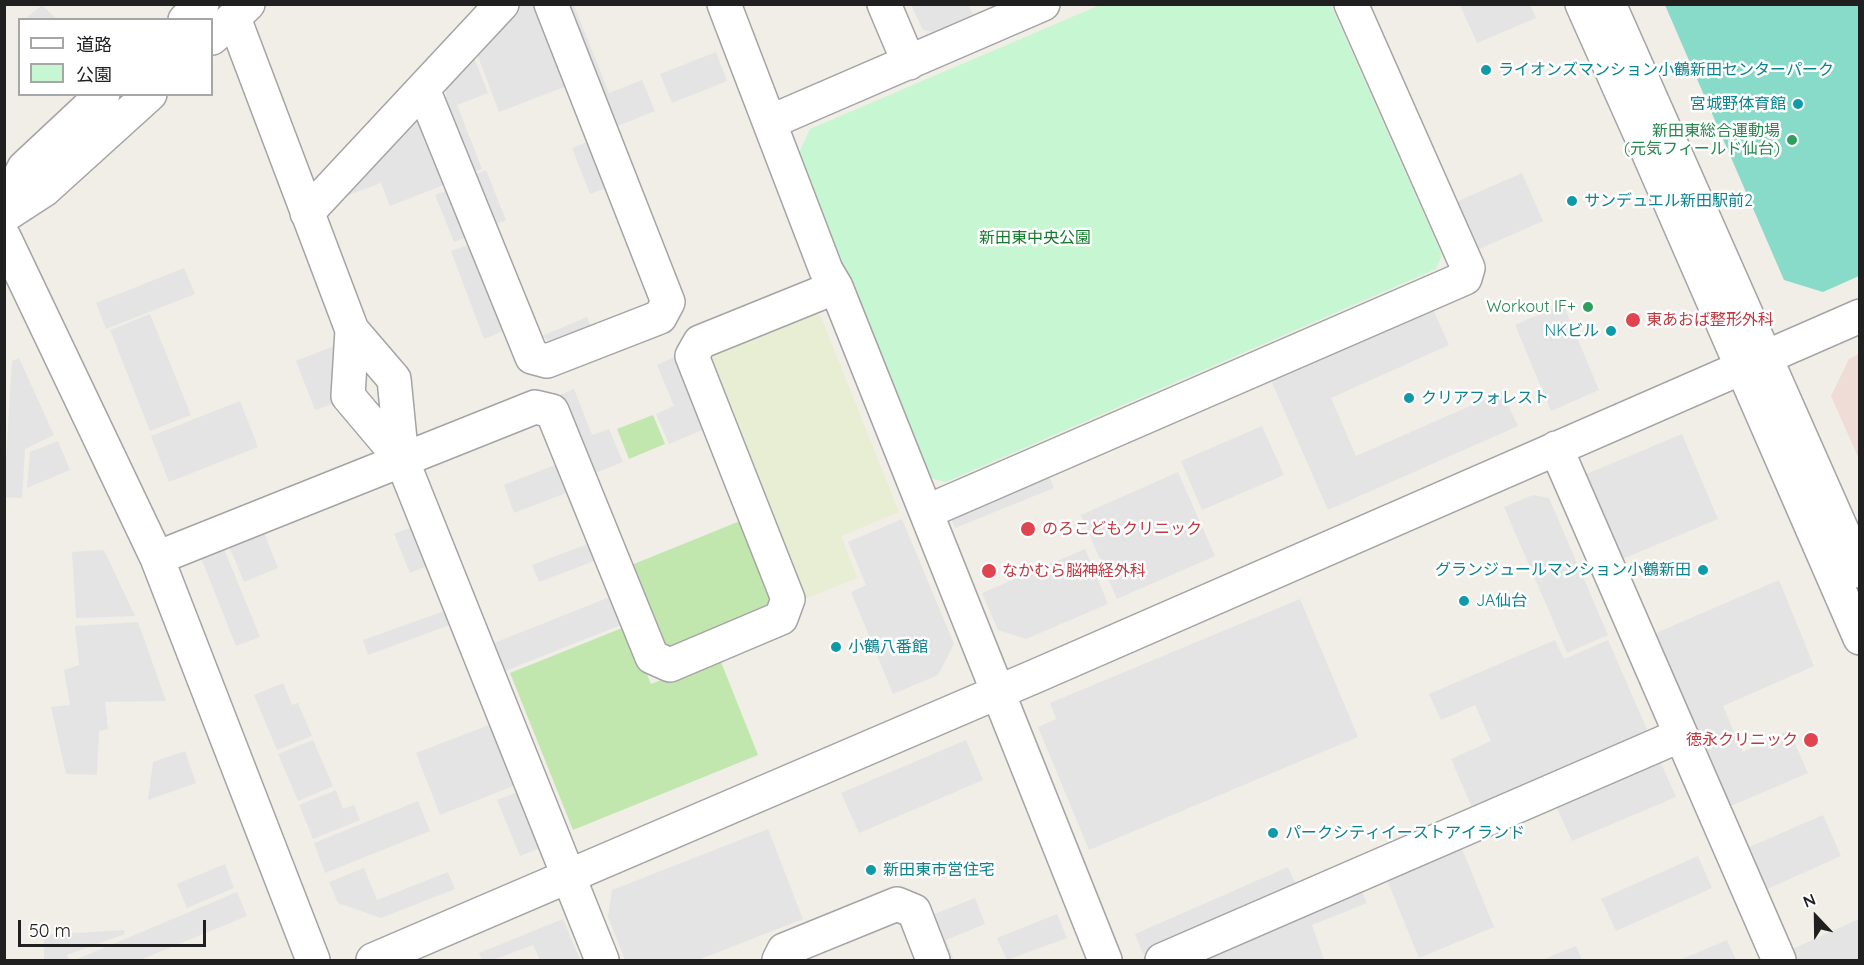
<!DOCTYPE html>
<html>
<head>
<meta charset="utf-8">
<style>
  body { margin:0 }
  #map { position:relative; width:1864px; height:965px; overflow:hidden; background:#f0eee6; font-family:Quicksand,"Noto Sans JP",sans-serif }
  canvas { display:block }
  .frame { position:absolute; inset:0; border:6px solid #202020; pointer-events:none }
  .legend { position:absolute; left:18px; top:18px; width:195px; height:78px; box-sizing:border-box; background:#fff; border:2px solid #a6a6a6; margin:0; padding:8px 10px; list-style:none; font-size:18px; color:#202020 }
  .legend li { display:flex; align-items:center; gap:12px; height:30px }
  .legend b { width:30px; border:2px solid #a6a6a6 }
  .north { position:absolute; left:1786px; top:887px; width:60px; height:60px; -webkit-text-stroke:4px #fff; paint-order:stroke; rotate:338deg; font-size:16px; font-weight:700; line-height:24px; text-align:center; color:#202020 }
  .north::after { content:''; display:block; margin:auto; width:21px; height:27px; background:#202020; clip-path:polygon(50% 0,100% 100%,50% 72%,0 100%) }
  .scale { position:absolute; left:18px; top:920px; width:188px; height:27px; box-sizing:border-box; border:3px solid #202020; border-top:0; padding-left:8px; font-size:18px; line-height:21px; white-space:nowrap; color:#202020; -webkit-text-stroke:4px #fff; paint-order:stroke }
</style>
</head>
<body>
<div id="map">
<canvas width="1864" height="965"></canvas>
<div class="frame"></div>
<ul class="legend">
<li><b style="height:8px;background:#fff"></b>道路</li>
<li><b style="height:16px;background:#c6f7d2"></b>公園</li>
</ul>
<div class="north">N</div>
<div class="scale">50 m</div>
</div>
<script>
const g = document.querySelector('canvas').getContext('2d');
g.lineJoin = 'round';
function fill(path, color) {
  g.fillStyle = color;
  g.fill(path, 'evenodd');
}
function trace(path, color, width, dash) {
  g.strokeStyle = color;
  g.lineWidth = width;
  g.lineCap = dash ? 'butt' : 'round';
  g.setLineDash(dash || []);
  g.stroke(path);
}
function write(font, color, halo, rows, align = 'center') {
  g.font = font + ' Quicksand,"Noto Sans JP",sans-serif';
  g.lineWidth = 5;
  g.setLineDash([]);
  g.textBaseline = 'middle';
  g.strokeStyle = halo;
  g.fillStyle = color;
  for (const [text, x, y, turn = 0] of rows) {
    g.save();
    g.translate(x, y);
    g.rotate((+turn || 0) * Math.PI / 180);
    g.textAlign = isNaN(turn) ? turn : align;
    if (halo) g.strokeText(text, 0, 0);
    g.fillText(text, 0, 0);
    g.restore();
  }
}
const commercial = new Path2D(`
  M1859,354v105l-28,-63 18,-37z`);
const farmland = new Path2D(`
  M809,309l12,8 78,195 -58,24 16,42 -55,22 -95,-236 8,-18z`);
const grass = new Path2D(`
  M653,415l12,29 -36,15 -12,-30z
  M745,519l29,73 -3,17 -95,42 -21,-5 -31,-78z
  M627,626l24,58 68,-27 39,98 -185,75 -63,-157z`);
const park = new Path2D(`
  M1100,5h231l111,250 -6,14 -490,213 -19,-5 -129,-322 12,-26z`);
const pitch = new Path2D(`
  M1665,5h194v271l-36,16 -39,-12z`);
const parking = new Path2D(`
  M42,5l15,14h-32z
  M519,5h26l30,78 -76,29 -23,-61z
  M566,5h8l35,88 33,-13 13,31 -40,16z
  M911,5h57l5,9 -40,18 -10,-2z
  M1460,5h70l6,13 -59,25z
  M716,52l11,29 -55,22 -12,-29z
  M474,57l14,36 -31,12 25,64 -12,4 -25,-64 2,-28z
  M413,120l20,5 21,56 -64,25 -9,-23 -48,18z
  M596,139l17,46 -23,9 -18,-46z
  M486,170l20,50 -15,6 -20,-50z
  M1522,173l21,48 -66,29 -21,-48z
  M455,187l20,47 -21,8 -19,-47z
  M478,241l32,87 -26,11 -33,-88z
  M184,268l11,26 -89,35 -10,-26z
  M1563,304l36,86 -48,21 -36,-86z
  M1431,305l18,40 -118,53 25,58 146,-64 16,34 -190,84 -59,-134z
  M150,314l41,101 -41,16 -40,-101z
  M587,317l7,16 -36,15 -16,-12z
  M339,344l-4,59 -20,7 -19,-49z
  M681,354l31,72 -43,18 -13,-30 18,-8 -17,-41z
  M19,358l35,77 -29,14 -3,49 -18,-1 1,-37h1l6,-99z
  M574,389l18,46 17,-6 14,33 -33,13 -32,-79z
  M240,401l18,46 -89,35 -18,-46z
  M1262,426l22,49 -82,35 -21,-49z
  M1682,434l36,85 -98,41 -36,-85z
  M58,441l12,29 -43,18 3,-36z
  M560,463l11,28 -57,22 -10,-28z
  M1047,471l7,17 -99,40 -7,-17z
  M1178,472l37,84 -98,43 -36,-84z
  M1533,495l16,3 59,137 -41,18 -63,-146z
  M902,519l52,125 -16,31 -45,19 -42,-102 15,-7 -18,-43z
  M416,525l16,39 -22,9 -16,-39z
  M263,530l15,38 -34,14 -16,-38z
  M590,543l7,17 -58,22 -7,-17z
  M222,544l38,93 -24,9 -37,-93z
  M1085,549l23,55 -82,35 -28,-9 -16,-37z
  M104,550l31,66 -59,2 -4,-66z
  M1779,580l35,86 -91,40 20,46 46,-22 19,43 -84,36 -75,-173z
  M615,595l11,28 -121,48 -11,-28z
  M1300,599l58,138 -269,113 -51,-123 18,-8 -6,-16z
  M450,609l5,14 -87,32 -5,-15z
  M138,622l28,79 -61,1 3,27 -9,2 -2,44 -31,-1 -15,-67 19,-2 -6,-35 15,-5 -4,-39z
  M1555,640l9,19 44,-19 41,94 -176,76 -22,-51 40,-18 -16,-36 -34,15 -12,-26z
  M283,683l9,22 6,-2 14,33 -35,14 -23,-55z
  M497,722l24,61 -81,32 -24,-62z
  M313,740l20,46 -35,15 -20,-47z
  M966,740l17,40 -124,53 -18,-40z
  M185,751l11,32 -48,17 5,-38z
  M1659,759l17,38 -104,44 -17,-37z
  M336,790l7,19 11,-4 6,15 -47,19 -14,-34z
  M520,791l23,56 -23,9 -23,-56z
  M418,801l12,30 -105,42 -11,-30z
  M1823,815l18,41 -76,34 -18,-42z
  M768,829l35,90 -105,41h-73l-17,-43 4,-27z
  M1462,849l32,78 -75,31 -32,-78z
  M1698,856l14,32 -96,43 -15,-32z
  M225,864l9,24 -47,20 -10,-24z
  M1288,867l9,20 -154,67 -8,-20z
  M364,868l13,32 71,-28 7,17 -74,29 -43,-15 -9,-21z
  M1357,881l10,22 -55,22 12,35h-146z
  M237,892l10,24 -107,44h-65z
  M975,898l10,26 -39,16 8,20h-15l-17,-41z
  M1057,914l10,24 -60,22 -10,-22z
  M563,919l17,41h-40l-7,-15 -40,15h-11l-3,-7z
  M1859,919v41h-67l-4,-9z
  M124,930l1,4 -58,21 2,5h-25v-25z
  M1727,940l9,20h-56z
  M1576,946l6,14h-40z`);
const minor = new Path2D(`
  M724,4l102,266 10,17 269,673
  M884,4l25,59
  M1582,4l63,141 215,493
  M1609,4l251,567
  M234,18l118,312 42,49 8,81 200,500
  M185,20l17,-16
  M212,38l36,-34
  M423,89l109,268 15,4 113,-44 8,-15 -117,-298
  M770,122l273,-118
  M4,207l20,-39 79,-74
  M307,213l195,-209
  M4,216l40,-26 106,-96
  M4,237l153,321 156,402
  M352,330l-4,66 54,64
  M1556,448l223,512
  M926,512l539,-234 3,-10 -117,-264
  M157,558l378,-151 17,4 100,246 18,8 111,-47 7,-19 -96,-243 8,-14 136,-55
  M373,960l665,-285 822,-359
  M779,960l5,-10 113,-46 17,7 19,49
  M1162,960l519,-225`);
const markers = [
  [1486,70,6,"#0f9aa8"],
  [1798,104,6,"#0f9aa8"],
  [1792,140,6,"#2e9e5b"],
  [1572,201,6,"#0f9aa8"],
  [1588,307,6,"#2e9e5b"],
  [1633,320,8,"#e0444e"],
  [1611,331,6,"#0f9aa8"],
  [1409,398,6,"#0f9aa8"],
  [1028,529,8,"#e0444e"],
  [1703,570,6,"#0f9aa8"],
  [989,571,8,"#e0444e"],
  [1464,601,6,"#0f9aa8"],
  [836,647,6,"#0f9aa8"],
  [1811,740,8,"#e0444e"],
  [1273,833,6,"#0f9aa8"],
  [871,870,6,"#0f9aa8"]
];
const cultureNames = [
  ["ライオンズマンション小鶴新田センターパーク",1498,70],
  ["宮城野体育館",1786,104,"right"],
  ["サンデュエル新田駅前2",1584,201],
  ["NKビル",1599,331,"right"],
  ["クリアフォレスト",1421,398],
  ["グランジュールマンション小鶴新田",1691,570,"right"],
  ["JA仙台",1476,601],
  ["小鶴八番館",848,647],
  ["パークシティイーストアイランド",1285,833],
  ["新田東市営住宅",883,870]
];
const leisureNames = [
  ["新田東総合運動場",1780,131],
  ["(元気フィールド仙台)",1780,149],
  ["Workout IF+",1576,307]
];
const parkNames = [
  ["新田東中央公園",1035,238]
];
const healthNames = [
  ["東あおば整形外科",1646,320],
  ["のろこどもクリニック",1042,529],
  ["なかむら脳神経外科",1002,571],
  ["徳永クリニック",1798,740,"right"]
];
fill(commercial, '#f0dcd6');
fill(farmland, '#e7eed3');
fill(grass, '#c1e7af');
fill(park, '#c6f7d2');
fill(pitch, '#88dbc9');
fill(parking, '#e4e4e4');
trace(minor, '#a4a4a4', 36);
trace(minor, '#fff', 33);
for (const [x, y, r, color] of markers) {
  const dot = new Path2D();
  dot.arc(x, y, r, 0, 2 * Math.PI);
  g.fillStyle = color;
  g.fill(dot);
  trace(dot, '#fff', 2);
}
write('16px', '#0d838f', '#fff', cultureNames, 'left');
write('16px', '#27864d', '#fff', leisureNames, 'right');
write('16px', '#107b2b', '#fff', parkNames);
write('16px', '#be3a42', '#fff', healthNames, 'left');
</script>
</body>
</html>
